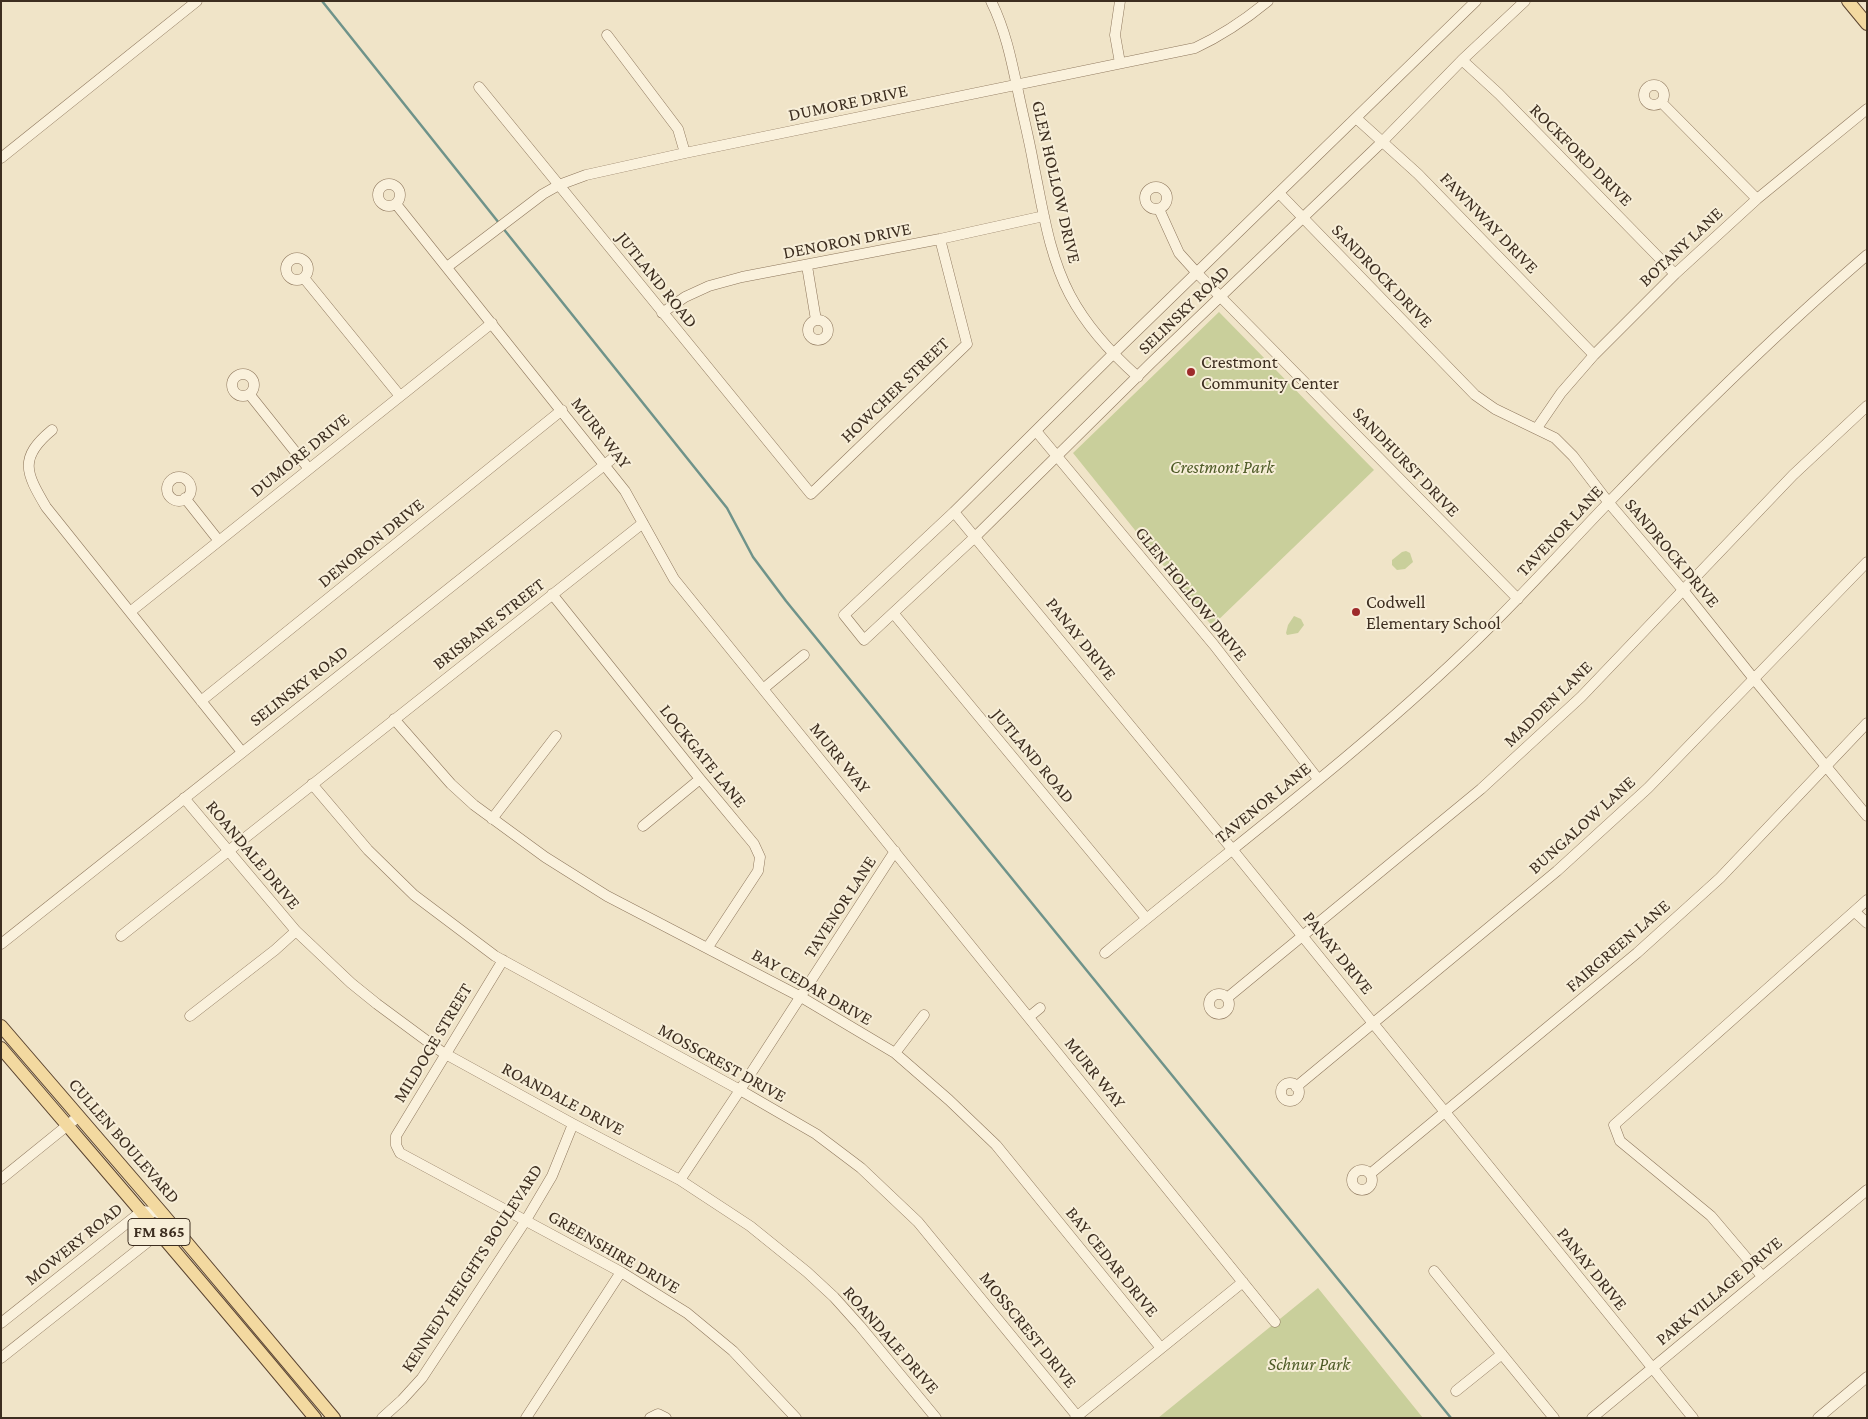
<!DOCTYPE html>
<html>
<head>
<meta charset="utf-8">
<style>
  body { margin:0 }
  #map { position:relative; width:1868px; height:1419px; overflow:hidden; background:#f0e4c8; font-family:"Crimson Pro",serif }
  canvas { display:block }
  .frame { position:absolute; inset:0; border:2px solid #3d2e20; pointer-events:none }
</style>
</head>
<body>
<div id="map">
<canvas width="1868" height="1419"></canvas>
<div class="frame"></div>
</div>
<script>
const g = document.querySelector('canvas').getContext('2d');
g.lineJoin = 'round';
function fill(path, color) {
  g.fillStyle = color;
  g.fill(path, 'evenodd');
}
function trace(path, color, width, dash) {
  g.strokeStyle = color;
  g.lineWidth = width;
  g.lineCap = dash ? 'butt' : 'round';
  g.setLineDash(dash || []);
  g.stroke(path);
}
function write(font, color, halo, rows, align = 'center') {
  g.font = font + ' "Crimson Pro",serif';
  g.lineWidth = 4;
  g.setLineDash([]);
  g.textBaseline = 'middle';
  g.strokeStyle = halo;
  g.fillStyle = color;
  for (const [text, x, y, turn = 0] of rows) {
    g.save();
    g.translate(x, y);
    g.rotate((+turn || 0) * Math.PI / 180);
    g.textAlign = isNaN(turn) ? turn : align;
    if (halo) g.strokeText(text, 0, 0);
    g.fillText(text, 0, 0);
    g.restore();
  }
}
const green = new Path2D(`
  M1219,312l155,158 -162,156 -139,-173z
  M1406,551l4,2 3,9 -8,7 -8,1 -5,-5v-5l10,-8z
  M1294,616l7,3 3,6 -6,8 -11,2 -1,-2 2,-8z
  M1318,1288l105,130h-265z`);
const stream = new Path2D(`
  M322,1l177,222
  M502,227l225,281 26,49 33,44 665,817`);
const minor = new Path2D(`
  M991,1c15,30 21,62 28,95 5,24 11,47 15,71 9,43 15,88 36,128 17,32 41,58 68,82
  M1476,1l-363,353 -159,158 -110,103 20,25 112,-104 176,-174 230,-220 80,-82 63,-59
  M607,35l71,94 7,24
  M1462,60l37,34 176,180
  M1120,63l-5,-28 5,-34
  M1644 95a10 10 0 1 1 20 0a10 10 0 1 1-20 0Z
  M479,87l332,407 156,-150 -27,-105
  M1661,102l96,97
  M1356,118l62,56 176,181
  M1,158l196,-157
  M378 195a11 11 0 1 1 22 0a11 11 0 1 1-22 0Z
  M1145 198a11 11 0 1 1 22 0a11 11 0 1 1-22 0Z
  M1279,193l196,202 20,14 60,29 18,18 36,47 74,87 71,89 113,137
  M396,204l229,287 49,88 601,743
  M1159,209l20,44 18,20 321,326
  M286 269a11 11 0 1 1 22 0a11 11 0 1 1-22 0Z
  M807,266l9,54
  M447,267l96,-73 16,-9 27,-10 99,-22 510,-105c28,-13 50,-28 73,-47
  M304,278l96,118
  M662,313l23,-16 24,-11 33,-9 198,-38 104,-23
  M808 330a10 10 0 1 1 20 0a10 10 0 1 1-20 0Z
  M232 385a11 11 0 1 1 22 0a11 11 0 1 1-22 0Z
  M250,395l59,74
  M1537,428l24,-35 33,-38 81,-81 82,-75 110,-90
  M52,430c-34,28 -26,43 -6,77l196,245
  M1036,431l178,214 104,134
  M167 489a12 12 0 1 1 24 0a12 12 0 1 1-24 0Z
  M185,498l34,43
  M954,512l273,331 466,575
  M552,594l148,185 54,65 6,13 -2,14 -50,76
  M130,612l362,-289
  M894,614l252,304
  M763,689l41,-34
  M201,701l361,-291
  M394,719l57,65 23,21 71,52 62,39 194,101 94,56 54,47 47,45 165,203
  M312,784l56,66 46,45 81,61 245,134 76,44 45,34 57,54 159,194
  M184,798l112,133 55,52 26,21 65,48 131,72 107,56 70,46 57,46 27,25 26,29 76,92
  M492,819l64,-83
  M643,826l57,-47
  M1855,912l12,11
  M121,936l522,-413
  M1,944l616,-489
  M1105,953c120,-100 246,-193 359,-301 50,-47 96,-99 144,-149 83,-86 168,-170 259,-248
  M503,960l-107,176v9l4,8 221,119 66,41 46,38 63,67
  M1209 1004a10 10 0 1 1 20 0a10 10 0 1 1-20 0Z
  M1227,998l254,-209 100,-92 212,-222 74,-69
  M190,1016l85,-66 21,-19
  M1029,1017l11,-9
  M895,1053l29,-38
  M1281 1092a9 9 0 1 1 18 0a9 9 0 1 1-18 0Z
  M1296,1087l261,-216 91,-83 219,-226
  M1352 1180a10 10 0 1 1 20 0a10 10 0 1 1-20 0Z
  M1370,1174l267,-221 83,-75 147,-155
  M1,1179l78,-63
  M680,1180l60,-90 155,-239
  M1434,1271l120,147
  M1761,1275l-50,-59 -91,-75 -6,-16 253,-225
  M1,1323l141,-112 20,2 -3,20 -158,125
  M1456,1391l46,-37
  M382,1418l20,-18 20,-22 104,-158 26,-44 21,-52
  M526,1418l95,-146
  M650,1418l8,-4 8,4
  M1075,1418l168,-136
  M1592,1418l275,-228
  M1818,1418l49,-41`);
const major = new Path2D(`
  M1848,1l19,23
  M1,1026l161,187 172,205
  M1,1048c105,123 211,245 314,370`);
const markers = [
  [1191,372,5,"#9e2a2b"],
  [1356,612,5,"#9e2a2b"]
];
const shields = [
  [159,1232,62]
];
const shieldNames = [
  ["FM 865",159,1232]
];
const streetNames = [
  ["DUMORE DRIVE",848,103,-12],
  ["ROCKFORD DRIVE",1581,155,45],
  ["GLEN HOLLOW DRIVE",1056,182,77],
  ["FAWNWAY DRIVE",1489,223,46],
  ["DENORON DRIVE",847,241,-11],
  ["BOTANY LANE",1681,247,-43],
  ["SANDROCK DRIVE",1382,276,46],
  ["JUTLAND ROAD",657,280,51],
  ["SELINSKY ROAD",1184,310,-44],
  ["HOWCHER STREET",895,390,-44],
  ["MURR WAY",601,433,52],
  ["DUMORE DRIVE",300,455,-39],
  ["SANDHURST DRIVE",1406,462,46],
  ["TAVENOR LANE",1560,531,-47],
  ["DENORON DRIVE",371,543,-39],
  ["SANDROCK DRIVE",1672,553,50],
  ["GLEN HOLLOW DRIVE",1191,594,51],
  ["BRISBANE STREET",489,624,-38],
  ["PANAY DRIVE",1081,639,51],
  ["SELINSKY ROAD",299,686,-38],
  ["MADDEN LANE",1548,704,-44],
  ["LOCKGATE LANE",703,756,51],
  ["JUTLAND ROAD",1033,756,50],
  ["MURR WAY",840,758,51],
  ["TAVENOR LANE",1263,803,-39],
  ["BUNGALOW LANE",1582,825,-42],
  ["ROANDALE DRIVE",253,855,50],
  ["TAVENOR LANE",840,907,-57],
  ["FAIRGREEN LANE",1618,946,-41],
  ["PANAY DRIVE",1338,953,51],
  ["BAY CEDAR DRIVE",812,987,30],
  ["MILDOGE STREET",433,1043,-59],
  ["MOSSCREST DRIVE",722,1063,29],
  ["MURR WAY",1095,1073,51],
  ["ROANDALE DRIVE",563,1099,28],
  ["CULLEN BOULEVARD",124,1141,49],
  ["MOWERY ROAD",74,1244,-39],
  ["GREENSHIRE DRIVE",614,1252,30],
  ["BAY CEDAR DRIVE",1112,1262,51],
  ["KENNEDY HEIGHTS BOULEVARD",472,1268,-57],
  ["PANAY DRIVE",1592,1269,51],
  ["PARK VILLAGE DRIVE",1719,1291,-40],
  ["MOSSCREST DRIVE",1028,1330,51],
  ["ROANDALE DRIVE",891,1340,49]
];
const poiNames = [
  ["Crestmont",1201,362],
  ["Community Center",1201,383],
  ["Codwell",1366,602],
  ["Elementary School",1366,623]
];
const parkNames = [
  ["Crestmont Park",1222,467],
  ["Schnur Park",1309,1364]
];
fill(green, '#c9cf9b');
trace(stream, '#6f938a', 2.5);
trace(minor, '#8d765c', 11);
trace(major, '#5b4430', 14);
trace(minor, '#faf1dc', 10);
trace(major, '#f3d9a0', 12);
for (const [x, y, r, color] of markers) {
  const dot = new Path2D();
  dot.arc(x, y, r, 0, 2 * Math.PI);
  g.fillStyle = color;
  g.fill(dot);
  trace(dot, '#f7eed8', 2);
}
for (const [x, y, w] of shields) {
  const box = new Path2D();
  box.roundRect(x - w / 2, y - 13.5, w, 27, 4);
  g.fillStyle = '#f7eed8';
  g.fill(box);
  trace(box, '#3d2e20', 1);
}
write('bold 16px', '#3d2e20', null, shieldNames);
write('18px', '#3d2e20', '#f7eed8', streetNames);
write('18px', '#3d2e20', '#f7eed8', poiNames, 'left');
write('italic 18px', '#4d5a26', '#f7eed8', parkNames);
</script>
</body>
</html>
